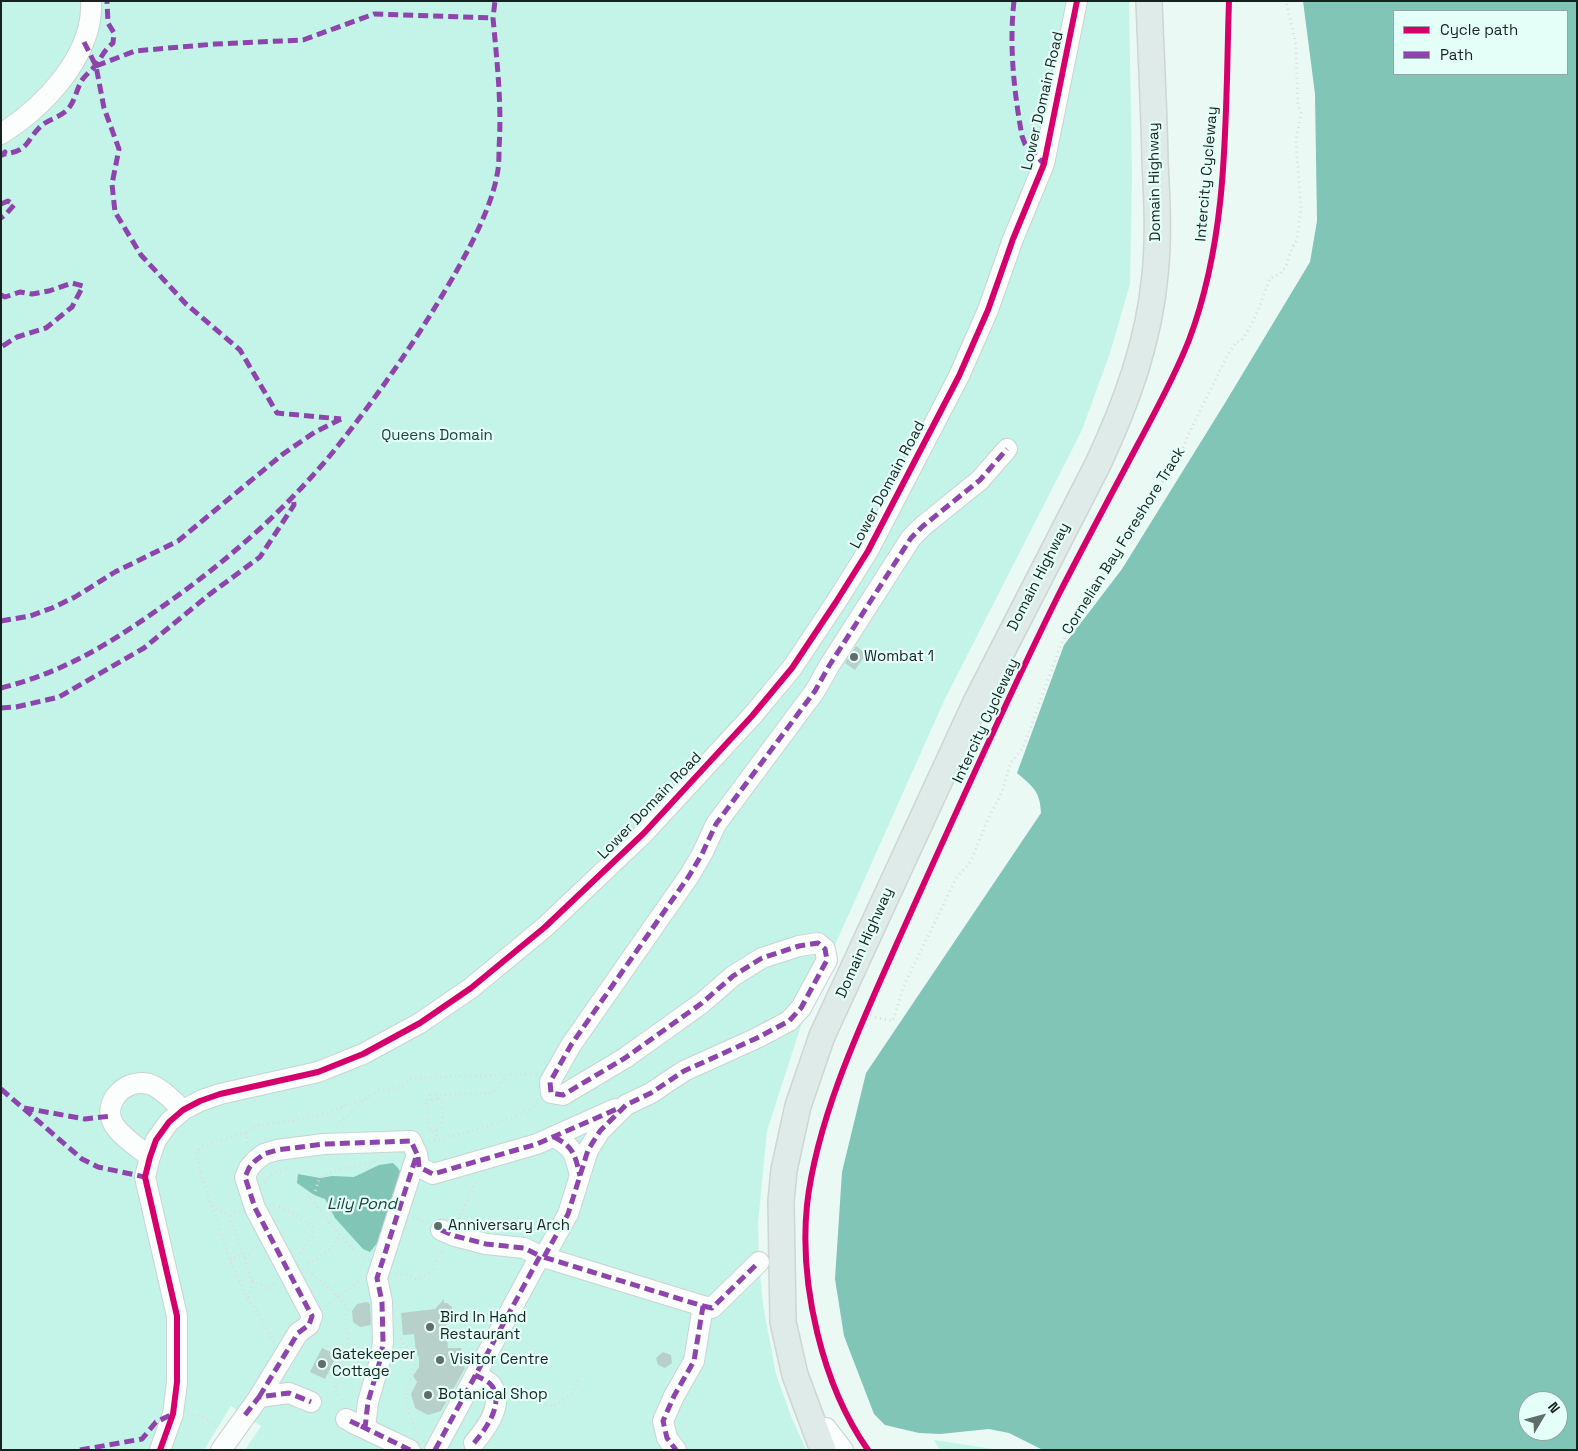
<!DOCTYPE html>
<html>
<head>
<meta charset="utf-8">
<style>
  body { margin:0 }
  #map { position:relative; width:1578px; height:1451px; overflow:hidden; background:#eaf9f4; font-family:"Space Grotesk",sans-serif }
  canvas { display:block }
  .frame { position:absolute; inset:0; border:2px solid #16221f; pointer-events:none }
  .legend { position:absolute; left:1393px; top:10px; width:175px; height:65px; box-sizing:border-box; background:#e4fff7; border:1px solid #92a7a1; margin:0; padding:6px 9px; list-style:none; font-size:15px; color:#16221f }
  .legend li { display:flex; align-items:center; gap:10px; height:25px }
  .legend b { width:25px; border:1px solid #92a7a1 }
  .north { position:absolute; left:1518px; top:1391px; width:50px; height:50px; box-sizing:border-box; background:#e4fff7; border:1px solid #92a7a1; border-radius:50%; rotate:53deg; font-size:14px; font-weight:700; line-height:20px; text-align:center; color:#16221f }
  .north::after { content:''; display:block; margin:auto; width:18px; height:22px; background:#606d6a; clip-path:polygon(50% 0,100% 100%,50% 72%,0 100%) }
</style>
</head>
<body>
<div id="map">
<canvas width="1578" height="1451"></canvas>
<div class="frame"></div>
<ul class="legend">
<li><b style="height:6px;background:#d6006c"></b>Cycle path</li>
<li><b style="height:6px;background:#8e44ad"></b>Path</li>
</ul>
<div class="north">N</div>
</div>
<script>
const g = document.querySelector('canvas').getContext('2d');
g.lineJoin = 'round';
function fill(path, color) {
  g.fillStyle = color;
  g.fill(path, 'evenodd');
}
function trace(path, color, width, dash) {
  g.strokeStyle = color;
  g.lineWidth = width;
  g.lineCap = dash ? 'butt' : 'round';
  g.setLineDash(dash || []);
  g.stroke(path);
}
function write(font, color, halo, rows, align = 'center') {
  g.font = font + ' "Space Grotesk",sans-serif';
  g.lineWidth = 4.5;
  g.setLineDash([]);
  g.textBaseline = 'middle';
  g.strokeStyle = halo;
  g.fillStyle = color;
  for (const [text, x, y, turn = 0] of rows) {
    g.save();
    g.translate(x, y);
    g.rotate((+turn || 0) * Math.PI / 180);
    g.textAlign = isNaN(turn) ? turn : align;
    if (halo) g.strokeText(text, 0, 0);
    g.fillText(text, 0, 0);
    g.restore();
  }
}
const green = new Path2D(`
  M1,1h1128l3,173 -2,110 -20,69 -28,77 -138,271 -138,309 -39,121 -9,91 1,40 4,43 13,69 15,42 15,34h-561l16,-24 -30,-20 -27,44h-203z
  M934,1440l59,9 2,1h-55z`);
const water = new Path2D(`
  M1303,1h274v1449h-534l-34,-17 -20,-4 -49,5 -21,-1 -34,-8 -11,-11 -30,-78 -9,-57 7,-107 24,-99 175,-260c-1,-22 -8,-26 -24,-40l47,-128 58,-76 103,-166 85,-141 7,-41 -2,-127zM1394,11h173v63h-173zM1528,1401h30v30h-30z
  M393,1163l5,5 4,7 -21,63 -11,14 -7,-3 -28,-31 -10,-19 -11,-4 -17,-12 1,-9 22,4 12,-2 22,1 25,-12z`);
const building = new Path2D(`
  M856,646l10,8 -11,16 -10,-7z
  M444,1299v4h3l5,4 1,10 -8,1 3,30h13l1,16 3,4 -24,43 -13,4 -13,-7 -4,-14 6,-12 -4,-6 6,-9v-9l-3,-6 -2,-18 -11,1 -2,-22 34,-4z
  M367,1302l3,2 1,21 -11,2 -7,-5 -1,-11 5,-7z
  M322,1348l15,7 -12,24 -15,-7z
  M663,1352l8,3 1,8 -7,5 -7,-3 -2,-7z`);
const path = new Path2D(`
  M866,1013l11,5 16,3 11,-36 53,-108 14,-16 17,-42 14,-27 9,-30 12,-14 38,-104 47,-78 73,-113 8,-20 37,-75 10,-16 5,-1c14,-19 21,-41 29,-63l10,-4 6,-8 6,-18 5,-8 4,-32 -5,-67 5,-28 -3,-7 -2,-61 -10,-44
  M439,1098l3,5 1,17 -3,9 -10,2c-5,-11 0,-20 -5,-30z
  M431,1100l-1,-5 60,-2 7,-4 9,-13
  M336,1126l32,-29 11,-6 20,-4 14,-9 122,-4
  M435,1130l2,10
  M246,1132l1,15
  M429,1141l8,-1c29,-8 77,-18 101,-37
  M265,1183c5,-10 14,-11 23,-16
  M274,1205c15,5 27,12 40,23l-2,8 -13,20
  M212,1206l18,10 22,65 -3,17
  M230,1216l9,-5
  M413,1217l15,6
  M459,1219l15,-33 6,-7
  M245,1258l11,-11
  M365,1259c-13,-8 -29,-29 -39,-41 -7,-9 -7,-12 -18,-20l6,-3c2,-5 3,-11 5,-15 6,-10 44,-15 56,-19
  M230,1260l13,-6
  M306,1268l4,-7c7,0 14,-9 21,-12l5,-9 5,-5
  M308,1271c13,10 27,21 37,34 6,6 -1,11 -1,18 1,6 4,9 4,15 -2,26 -27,40 -3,64
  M396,1274h9l12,5 12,-5 14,-25
  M252,1281l18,8 5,-8
  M325,1306l29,-21 6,-6
  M401,1338c3,8 10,11 12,20 5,14 -8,28 -7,42 2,12 7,24 11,35
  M274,1342l-16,-29 -10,-13 -18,-40 -28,-82 -6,-26 7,-6 43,-14 10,-6 63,-10 49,-19
  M397,1359l16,-2
  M414,1359l5,-1
  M512,1395l17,3 24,9 19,-13 8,-17
  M188,1413l17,5 13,11`);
const minor = new Path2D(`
  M1,134c43,-27 93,-79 90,-133
  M554,1137c20,10 21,18 26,39
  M417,1154l2,13 14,7 104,-30 78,-35
  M150,1157c-11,-9 -24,-17 -33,-28 -19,-22 6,-52 32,-45 13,4 25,18 34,26
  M441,1230l14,6 31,8 38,4 16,8
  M544,1257l24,-43 20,-64 12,-19 26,-26 25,-12 33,-22 73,-33 32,-17 12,-13 26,-48 -2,-11 -7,-6 -19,3 -37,12 -29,18 -31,27 -77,55 -62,37 -12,-2 -1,-11 21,-37 118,-169 13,-22 14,-30 99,-133 14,-25 82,-128 12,-12 57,-46 27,-31
  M703,1306l9,2 47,-46
  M259,1397l39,-64 11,-8 3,-9 -57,-108 -10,-31 4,-9 6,-7 9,-7 13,-4 47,-6 87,-3 6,13 -40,124 5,24 1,40 -2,15 -13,45 -3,26 -19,-9
  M353,1423l57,27
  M826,1428l17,22
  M474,1443c12,-14 30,-39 18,-57 -3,-5 -12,-8 -17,-11
  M160,1450l13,-36 4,-32v-66l-32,-139 5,-20 6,-17 13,-18 14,-12 17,-9 20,-7 98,-22 45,-18 57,-31 51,-35 74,-61 99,-94 108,-117 40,-48 44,-66 32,-51 91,-175 29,-66 25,-71 31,-75 33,-163
  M221,1450l38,-53 30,-4 22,9
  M435,1450l105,-194 163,50 -9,55 -20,35 -11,25 4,17 9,12`);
const major = new Path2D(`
  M823,1450l-28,-75 -12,-53 -2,-121 3,-31 14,-64 24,-70 153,-332 123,-240c28,-60 51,-122 57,-189 4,-38 2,-76 0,-114 -1,-53 -4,-106 -6,-160`);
const quiet = new Path2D(`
  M1014,1c-5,45 0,91 8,135l3,8 19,20
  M84,42l12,24 8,42 15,41 -7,35 3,28 26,43 45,49 54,46 37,63 64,6
  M96,66l39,-15 80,-7 88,-4 71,-26 119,4
  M1,156l4,-4 -1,2c24,-3 21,-11 35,-26 8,-9 21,-10 29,-19 7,-8 8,-18 13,-27 3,-6 9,-10 13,-15 8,-9 8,-15 19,-24l1,-10 -6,-10 -1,-22
  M1,204l7,-3 6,4 -8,9 -5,4
  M1,295l4,2 15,-5 12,2 17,-3 23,-8 11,3 -11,21 -26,21 -29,9 -16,10
  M1,621l29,-5 22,-8 23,-11 40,-25 63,-31 105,-87 32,-22 26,-13
  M1,688c59,-15 102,-40 152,-75 66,-45 129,-99 180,-161 36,-45 71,-94 101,-143 22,-36 56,-93 63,-134 2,-8 2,-18 2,-27 3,-43 -2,-86 -6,-130l2,-17
  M1,708l15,-1 43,-10 85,-49 66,-54 50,-37 34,-52 -1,-9
  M1,1089l81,70 16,8 47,10
  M24,1108l61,11 26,-3
  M554,1137c20,10 21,18 26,39
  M418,1157l1,10 14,7 104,-30 82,-36
  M441,1230l14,6 31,8 38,4 16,8
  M544,1257l24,-43 20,-64 12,-19 26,-26 25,-12 33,-22 73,-33 32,-17 12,-13 26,-48 -2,-11 -7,-6 -19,3 -37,12 -29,18 -31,27 -77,55 -62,37 -12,-2 -1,-11 21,-37 118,-169 13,-22 14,-30 99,-133 14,-25 82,-128 12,-12 57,-46 27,-31
  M703,1306l9,2 47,-46
  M259,1397l39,-64 11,-8 3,-9 -57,-108 -10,-31 4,-9 6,-7 9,-7 13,-4 47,-6 87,-3 6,13 -40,124 5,24 1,40 -2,15 -13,45 -3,26 -19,-9
  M245,1415l14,-18 30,-4 22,9
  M361,1426l49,24
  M474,1443c12,-14 30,-39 18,-57 -3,-5 -12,-8 -17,-11
  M80,1450l62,-11 14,-17 17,-8
  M435,1450l105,-194 163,50 -9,55 -20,35 -11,25 4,17 9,12`);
const cycleway = new Path2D(`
  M160,1450l13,-36 4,-32v-66l-32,-139 5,-20 6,-17 13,-18 14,-12 17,-9 20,-7 98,-22 45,-18 57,-31 51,-35 74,-61 99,-94 108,-117 40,-48 44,-66 32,-51 91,-175 29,-66 25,-71 31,-75 33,-163
  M868,1450c-46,-65 -69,-166 -61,-245 10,-88 55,-183 91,-264 52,-115 104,-232 160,-345 26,-51 53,-101 80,-152 18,-34 37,-68 51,-104 41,-108 36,-226 40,-339`);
const markers = [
  [854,657,5,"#606d6a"],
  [438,1226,5,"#606d6a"],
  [430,1327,5,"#606d6a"],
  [440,1360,5,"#606d6a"],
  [322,1364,5,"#606d6a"],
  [428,1395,5,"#606d6a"]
];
const streetNames = [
  ["Lower Domain Road",1043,101,-77],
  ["Intercity Cycleway",1207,174,-85],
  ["Domain Highway",1155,182,-91],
  ["Lower Domain Road",888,485,-62],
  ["Cornelian Bay Foreshore Track",1124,541,-58],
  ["Domain Highway",1039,577,-63],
  ["Intercity Cycleway",986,721,-65],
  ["Lower Domain Road",650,806,-46],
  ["Domain Highway",865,943,-66]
];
const parkNames = [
  ["Queens Domain",437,436]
];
const poiNames = [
  ["Wombat 1",864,657],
  ["Anniversary Arch",448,1226],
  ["Bird In Hand",440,1318],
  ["Restaurant",440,1335],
  ["Gatekeeper",332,1355],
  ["Cottage",332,1372],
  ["Visitor Centre",450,1360],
  ["Botanical Shop",438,1395]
];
const waterNames = [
  ["Lily Pond",362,1205]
];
fill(green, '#c4f4e7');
fill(water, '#80c5b6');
fill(building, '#b8d0ca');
trace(minor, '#c7d5d0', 22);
trace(major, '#ced5d3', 28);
trace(path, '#dadedd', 3, [1, 4]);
trace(minor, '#fcfefd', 20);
trace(major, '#deebe8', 25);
trace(quiet, '#8e44ad', 5, [10, 5]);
trace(cycleway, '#d6006c', 6);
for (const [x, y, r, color] of markers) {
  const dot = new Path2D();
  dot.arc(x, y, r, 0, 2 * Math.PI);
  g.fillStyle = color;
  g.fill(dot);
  trace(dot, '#e4fff7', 2);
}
write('15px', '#16221f', '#e4fff7', streetNames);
write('15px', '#19433a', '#e4fff7', parkNames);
write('15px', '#16221f', '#e4fff7', poiNames, 'left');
write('italic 16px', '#164037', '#e4fff7', waterNames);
</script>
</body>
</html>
